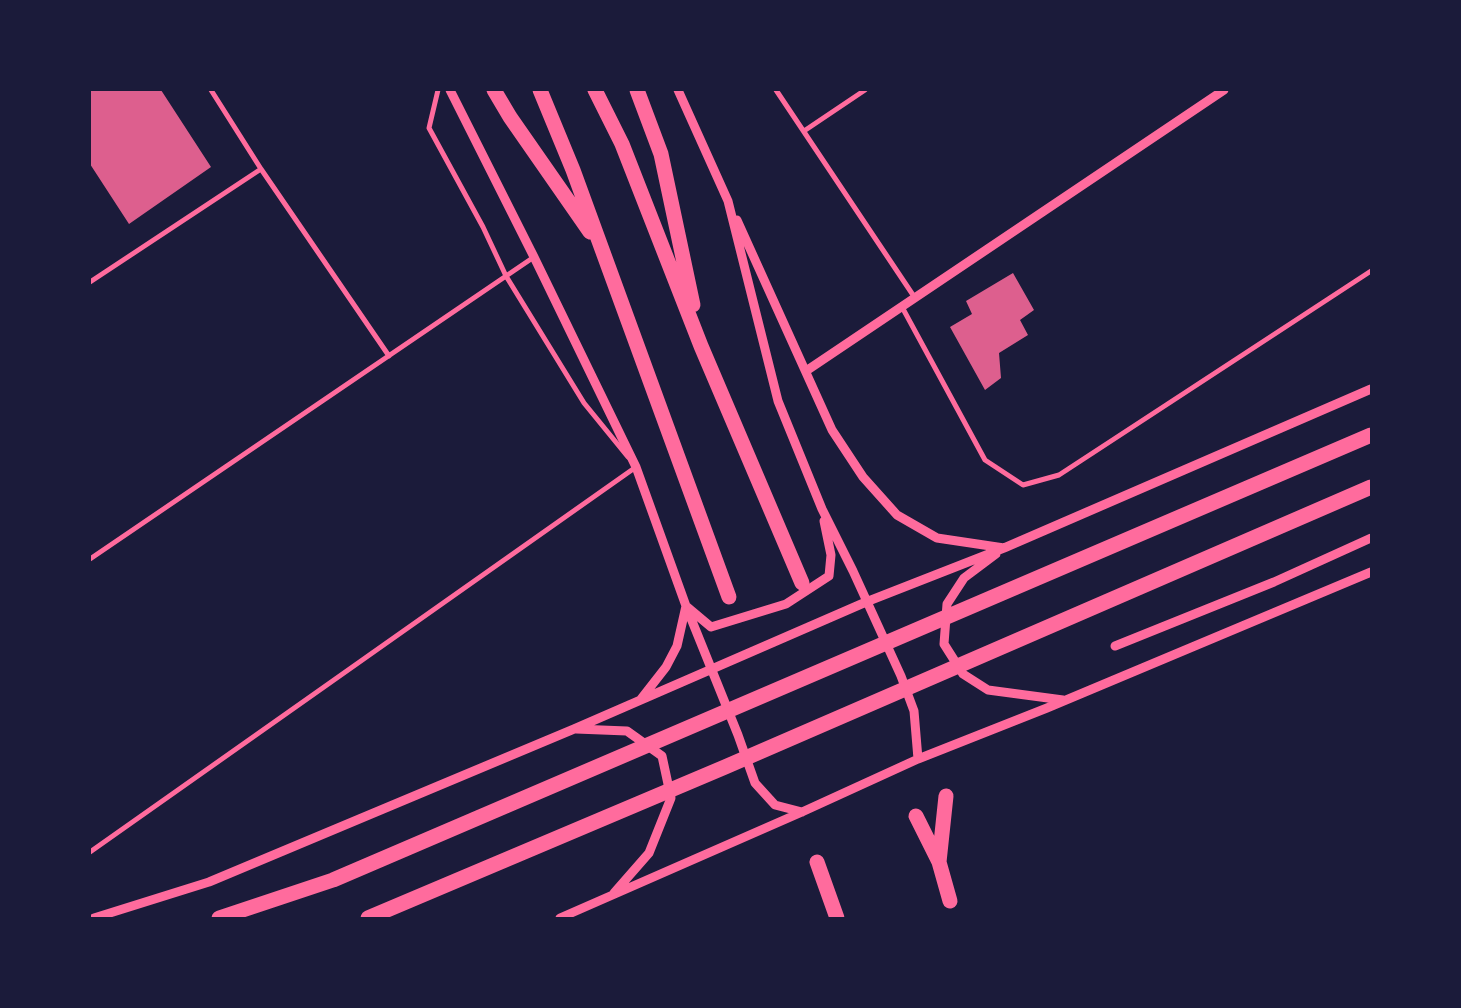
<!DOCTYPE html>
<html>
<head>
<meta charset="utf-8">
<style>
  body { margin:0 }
  #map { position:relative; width:1461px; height:1008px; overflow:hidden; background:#1b1b3a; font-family:"IBM Plex Sans",sans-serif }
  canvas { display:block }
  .frame { position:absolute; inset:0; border:91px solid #1b1b3a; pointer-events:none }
</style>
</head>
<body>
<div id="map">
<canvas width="1461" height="1008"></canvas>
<div class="frame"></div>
</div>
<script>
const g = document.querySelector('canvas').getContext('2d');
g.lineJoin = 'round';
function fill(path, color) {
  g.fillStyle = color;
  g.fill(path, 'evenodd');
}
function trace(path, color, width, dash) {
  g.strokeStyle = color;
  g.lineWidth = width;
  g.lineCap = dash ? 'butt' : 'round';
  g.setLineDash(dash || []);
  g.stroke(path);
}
const building = new Path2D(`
  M90,90h71l50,77 -82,57 -39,-60z
  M1013,273l21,37 -14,10 8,15 -29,18 2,25 -16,12 -35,-63 22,-13 -6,-13z`);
const minor = new Path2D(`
  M211,90l50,79 128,187
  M438,90l-9,38 54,99 23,49 78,127 44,54
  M776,90l139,208
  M804,131l61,-41
  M90,282l171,-113
  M902,307l83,153 38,25 36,-10 312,-204
  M90,559l444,-302
  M90,852l546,-385 -1,-2`);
const tertiary = new Path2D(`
  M450,90l84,167 102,210 50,139 52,129 17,48 20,22 27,7
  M678,90l50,111 50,200 44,108 31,62 48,105 13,35 4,48
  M737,220l95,210 31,47 34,38 40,23 67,10
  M806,371l418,-281
  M996,554l-32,24 -17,26 -3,40 19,30 25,16 75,10
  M1115,646l159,-64 97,-44
  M641,699l25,-32 11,-21 9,-40 25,21 75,-23 43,-28 2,-21 -7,-34
  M576,729l51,2 35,25 9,42 -22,55 -35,40
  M94,918l115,-36 365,-153 292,-127 138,-54 367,-159
  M560,918l242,-106 116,-53 129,-51 324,-136`);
const motorway = new Path2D(`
  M494,90l16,27 80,115
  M540,90l33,80 156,427
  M595,90l27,54 79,202 101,237
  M637,90l24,64 32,151
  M916,816l23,46 11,39
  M817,862l20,56
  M939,862l7,-66
  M219,918l114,-38 1038,-445
  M368,918l357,-151 646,-280`);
fill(building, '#dd5f8e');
trace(minor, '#ff6b9d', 5);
trace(tertiary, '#ff6b9d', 9);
trace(motorway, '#ff6b9d', 15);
</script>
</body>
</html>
